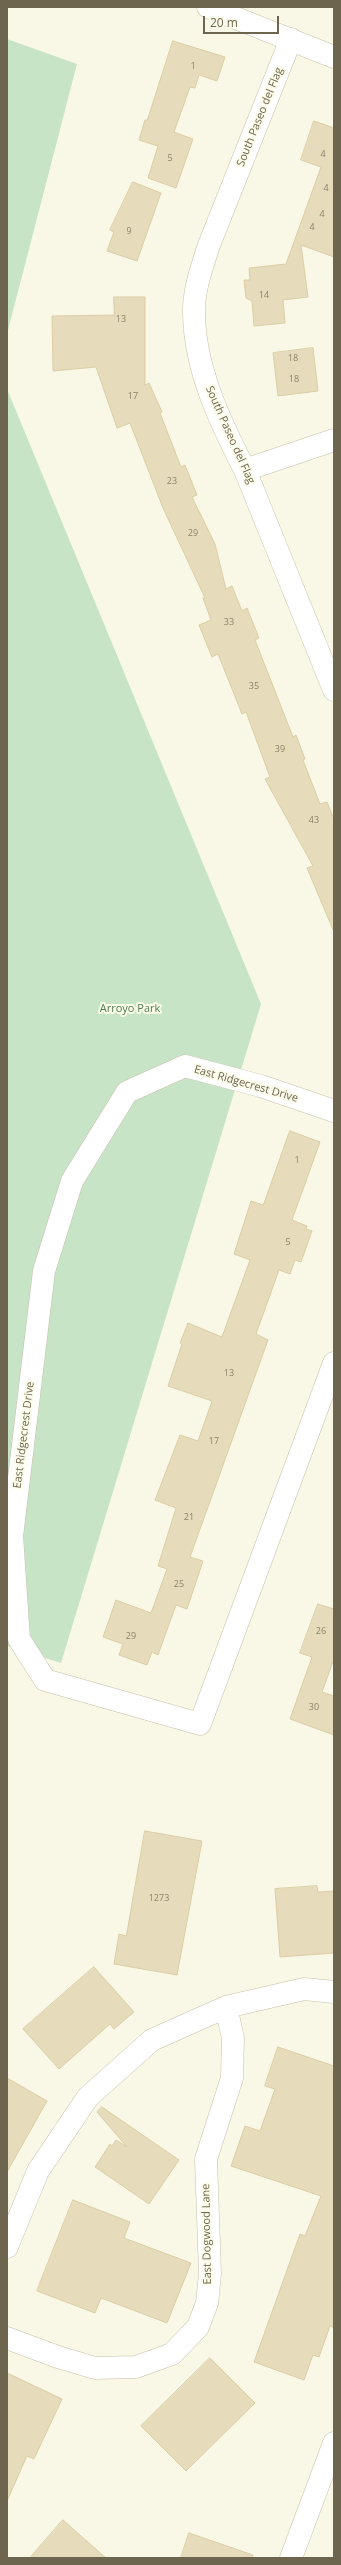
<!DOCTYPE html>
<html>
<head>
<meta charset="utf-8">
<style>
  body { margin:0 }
  #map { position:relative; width:341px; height:2565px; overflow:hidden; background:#f9f8e6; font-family:"Open Sans",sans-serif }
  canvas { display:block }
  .frame { position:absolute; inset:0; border:8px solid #6e654e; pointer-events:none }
  .scale { position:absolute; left:203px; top:16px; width:76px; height:18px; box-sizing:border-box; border:2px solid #6e654e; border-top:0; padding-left:5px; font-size:12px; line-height:14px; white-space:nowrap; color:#6e654e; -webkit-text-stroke:3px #fcfceb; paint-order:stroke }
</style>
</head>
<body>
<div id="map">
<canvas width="341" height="2565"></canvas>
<div class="frame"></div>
<div class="scale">20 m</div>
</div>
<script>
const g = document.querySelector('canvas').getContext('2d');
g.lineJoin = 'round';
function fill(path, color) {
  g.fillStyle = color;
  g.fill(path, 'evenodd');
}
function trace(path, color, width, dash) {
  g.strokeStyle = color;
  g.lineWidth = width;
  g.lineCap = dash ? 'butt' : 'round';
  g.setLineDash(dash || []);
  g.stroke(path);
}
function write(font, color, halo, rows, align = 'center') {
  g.font = font + ' "Open Sans",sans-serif';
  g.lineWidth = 4;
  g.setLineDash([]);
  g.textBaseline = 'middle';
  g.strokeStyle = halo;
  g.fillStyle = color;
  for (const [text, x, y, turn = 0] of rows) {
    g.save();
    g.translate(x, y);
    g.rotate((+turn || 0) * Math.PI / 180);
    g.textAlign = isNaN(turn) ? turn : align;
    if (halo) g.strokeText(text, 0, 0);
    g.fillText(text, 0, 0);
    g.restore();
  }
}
const green = new Path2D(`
  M7,39l70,25 -70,270z
  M7,389l254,615 -200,659 -54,-17z`);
const building = new Path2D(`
  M173,41l52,16 -8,24 -18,-6 -4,13 -5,-1 -16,45 19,7 -17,49 -28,-10 10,-32 -19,-6 6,-20h2z
  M314,121l20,7v129l-33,-12 7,52 -25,3 2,23 -31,3 -2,-25 -6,-3 -2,-18h6l-1,-12 37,-4 35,-97 -20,-7z
  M133,182l28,11 -24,68 -30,-10 7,-19 -4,-2z
  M114,297h31v88l4,-2 13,29 -2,1 21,54 4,-2 12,30 -5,2 23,47 11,45 6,-3 10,25 5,-3 12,30 -4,2 38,97 3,-2 9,24 -2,1 17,44 7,-2 7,17v113l-27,-64 6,-2 -48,-87 5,-2 -24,-65 -4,2 -24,-60 -6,3 -13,-32 12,-5 -8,-22h2l-42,-90 -33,-85 -13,5 -21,-61 -43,4 -1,-55 62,-1z
  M313,348l5,43 -40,5 -5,-43z
  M290,1131l30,11 -28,78 15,6 -1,3 6,2 -11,31 -6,-2 -5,14 -11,-4 -23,64 12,6 -78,217 13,4 -16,48 -11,-4 -18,50 -6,-3 -5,13 -28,-10 4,-11 -20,-7 13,-37 35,13 16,-44 -9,-3 18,-58 -21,-8 25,-65 18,6 14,-40 -44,-15 14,-42 -2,-1 8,-20 34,14 28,-77 -16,-6 17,-53 12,4z
  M318,1604l16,5v50l-12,33 12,4v39l-44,-16 22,-62 -12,-4z
  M145,1831l57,10 -25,134 -63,-11 5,-30 7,2z
  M317,1886l1,6 16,-1v62l-54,4 -5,-68z
  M94,1967l40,45 -20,17 -4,-5 -51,45 -36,-40z
  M278,2047l56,19v262l-4,-2 -11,31 -6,-2 -9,25 -50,-18 46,-128 5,2 16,-40 -90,-30 14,-40 15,5 15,-42 -10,-3z
  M7,2078l40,23 -40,71z
  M102,2107l77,53 -30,44 -54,-37 15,-23 2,2 4,-6 11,7 -30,-35z
  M73,2200l57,22 -6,16 67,25 -24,60 -66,-25 -6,15 -58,-22z
  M210,2358l45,45 -69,68 -45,-45z
  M7,2373l55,26 -28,60 -7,-3 -20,45z
  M63,2520l43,38h-76z
  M189,2533l64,22 -1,3h-71z`);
const minor = new Path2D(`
  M291,39l-82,206c-7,22 -16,46 -15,69 1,55 26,108 51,156l89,220
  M245,470l89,-30
  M334,1111l-73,-25 -76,-20 -58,26 -55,89 -28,90 -32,265 7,103 26,41 155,44 134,-361
  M7,2247l31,-76 50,-74 64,-57 74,-33 78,-18 30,3
  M7,2338l51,19 37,11 41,-1 36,-13 26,-27 9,-24 3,-29 -4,-115 26,-81 1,-40 -7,-31
  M291,2558l43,-115`);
const secondary = new Path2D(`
  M208,7l126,50`);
const numberNames = [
  ["1",193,66],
  ["4",323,154],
  ["5",170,158],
  ["4",326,188],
  ["4",322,214],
  ["4",312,227],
  ["9",129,231],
  ["14",264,295],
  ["13",121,319],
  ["18",293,358],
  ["18",294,379],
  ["17",133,396],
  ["23",172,481],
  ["29",193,533],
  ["33",229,622],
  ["35",254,686],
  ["39",280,749],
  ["43",314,820],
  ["1",297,1160],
  ["5",288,1242],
  ["13",229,1373],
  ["17",214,1441],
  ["21",189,1517],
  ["25",179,1584],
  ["26",321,1631],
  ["29",131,1636],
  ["30",314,1707],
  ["1273",159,1898]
];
const streetNames = [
  ["South Paseo del Flag",260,117,-68],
  ["South Paseo del Flag",230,435,66],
  ["East Ridgecrest Drive",246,1084,16],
  ["East Ridgecrest Drive",24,1435,-83],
  ["East Dogwood Lane",207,2234,-91]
];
const parkNames = [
  ["Arroyo Park",130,1009]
];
fill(green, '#c7e4c6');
fill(building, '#e6dcbc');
trace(building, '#dbcda4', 1);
trace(minor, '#c6c0ab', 23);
trace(secondary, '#c6c0a7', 23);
trace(minor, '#fff', 22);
trace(secondary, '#fff', 22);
write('9px', '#8c836a', null, numberNames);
write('11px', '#6e654e', '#fcfceb', streetNames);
write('11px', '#4e7d51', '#fcfceb', parkNames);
</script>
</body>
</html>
